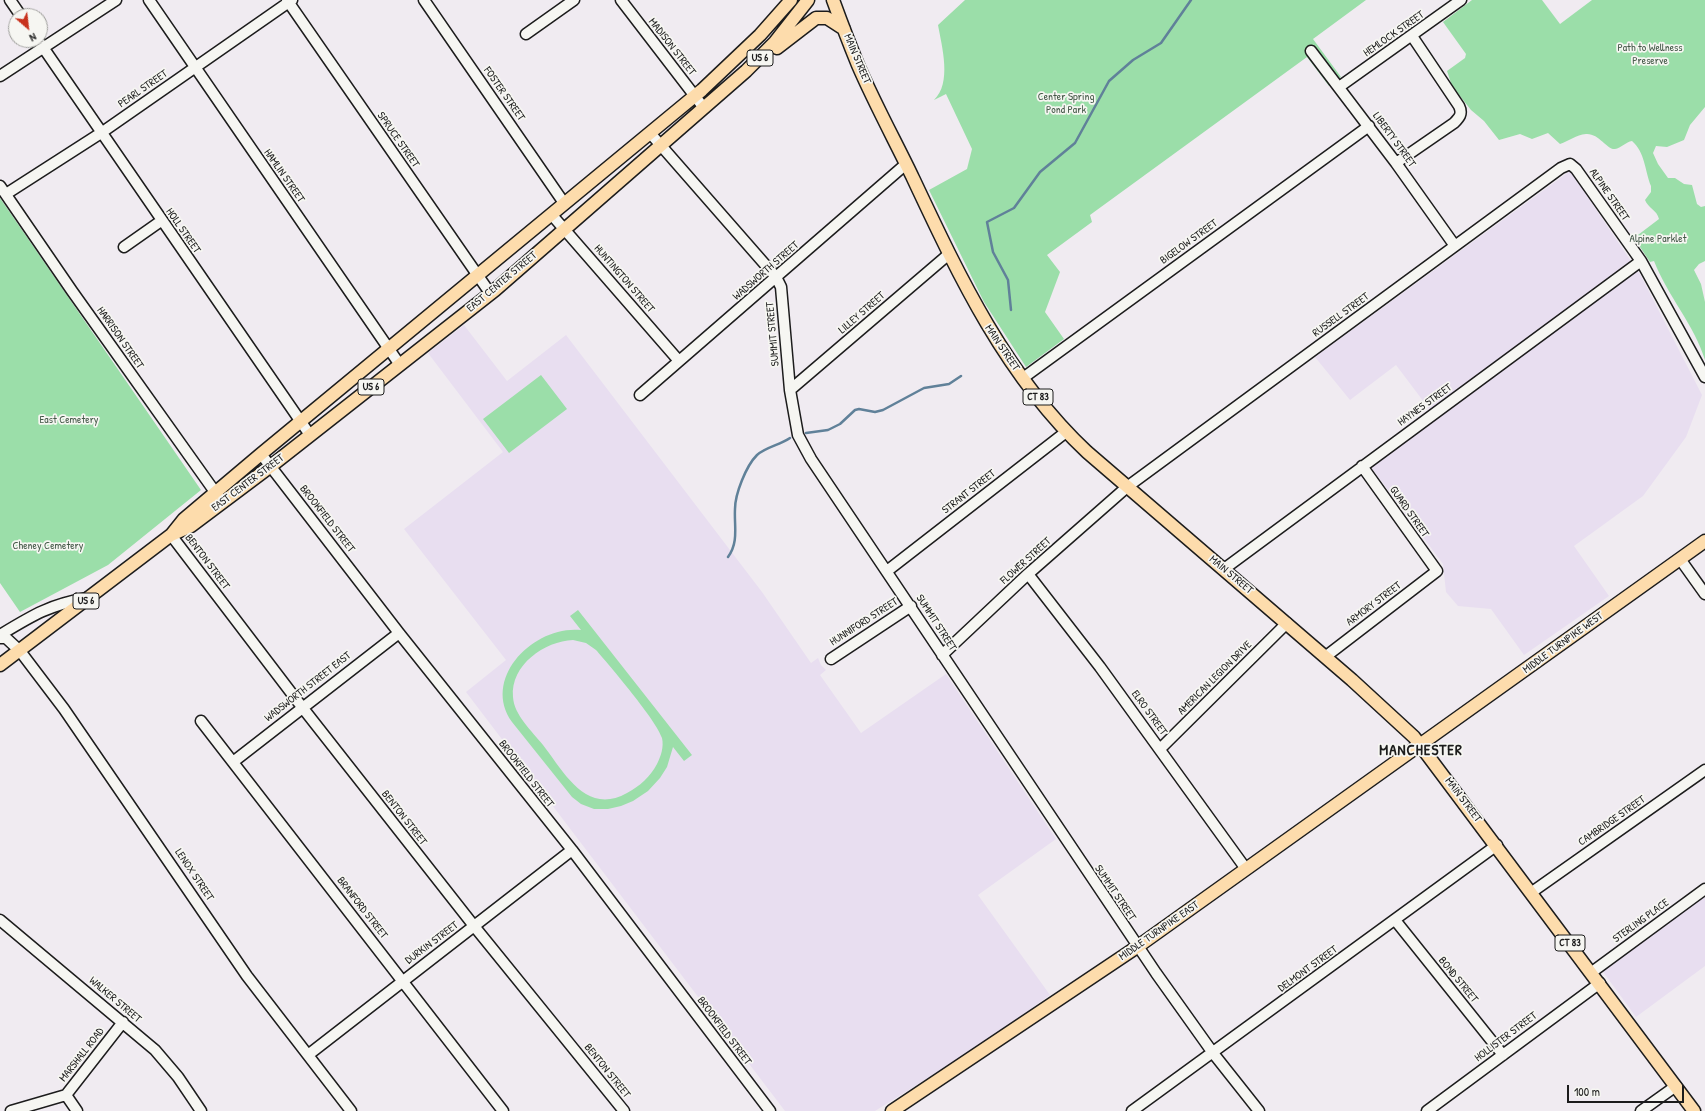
<!DOCTYPE html>
<html>
<head>
<meta charset="utf-8">
<style>
  body { margin:0 }
  #map { position:relative; width:1705px; height:1111px; overflow:hidden; background:#f0ebf1; font-family:"Patrick Hand",sans-serif }
  canvas { display:block }
  .north { position:absolute; left:8px; top:8px; width:40px; height:40px; box-sizing:border-box; background:#f6f6f2; border:1px solid #9f9f9c; border-radius:50%; rotate:152deg; font-size:11px; font-weight:700; line-height:16px; text-align:center; color:#1c1c1c }
  .north::after { content:''; display:block; margin:auto; width:14px; height:18px; background:#c8321e; clip-path:polygon(50% 0,100% 100%,50% 72%,0 100%) }
  .scale { position:absolute; left:1567px; top:1085px; width:117px; height:18px; box-sizing:border-box; border:2px solid #1c1c1c; border-top:0; padding-left:5px; font-size:12px; line-height:14px; white-space:nowrap; color:#1c1c1c; -webkit-text-stroke:3px #f6f6f2; paint-order:stroke }
</style>
</head>
<body>
<div id="map">
<canvas width="1705" height="1111"></canvas>
<div class="north">N</div>
<div class="scale">100 m</div>
</div>
<script>
const g = document.querySelector('canvas').getContext('2d');
g.lineJoin = 'round';
function fill(path, color) {
  g.fillStyle = color;
  g.fill(path, 'evenodd');
}
function trace(path, color, width, dash) {
  g.strokeStyle = color;
  g.lineWidth = width;
  g.lineCap = dash ? 'butt' : 'round';
  g.setLineDash(dash || []);
  g.stroke(path);
}
function write(font, color, halo, rows, align = 'center') {
  g.font = font + ' "Patrick Hand",sans-serif';
  g.lineWidth = 3.5;
  g.setLineDash([]);
  g.textBaseline = 'middle';
  g.strokeStyle = halo;
  g.fillStyle = color;
  for (const [text, x, y, turn = 0] of rows) {
    g.save();
    g.translate(x, y);
    g.rotate((+turn || 0) * Math.PI / 180);
    g.textAlign = isNaN(turn) ? turn : align;
    if (halo) g.strokeText(text, 0, 0);
    g.fillText(text, 0, 0);
    g.restore();
  }
}
const built = new Path2D(`
  M1570,171l71,105 61,119 -16,42 -43,59 -69,50 35,50 -85,59 -33,-46 -33,-3 -12,-14 -3,-28 -72,-97 65,-49 -40,-53 -46,35 -35,-43z
  M464,325l43,56 59,-46 196,257 49,71 7,-5 3,7 5,5 -6,5 41,58 85,-59 110,165 -78,56 72,100 -72,52 -103,64h-90l-319,-419 40,-32 -102,-131 99,-77 -75,-99z
  M1705,894v72l-69,51 -35,-48z`);
const green = new Path2D(`
  M965,0h401l-53,39 28,38 -12,9 -22,-29 -217,158 2,7 -45,33 13,17 -15,40 19,27 -38,28 -42,-65 -55,-112 38,-21 5,-20 -26,-55 -12,6c18,-17 8,-53 4,-75z
  M1472,0h70l18,24 32,-24h113v107l-15,18 -6,15 -17,7 -11,-1 -3,7 5,11 10,14h7l9,6 8,1 5,19 4,3 4,-1v55l-6,3 -5,6 7,14 4,18v58c-10,-34 -38,-65 -51,-99l-4,1 -16,-24 25,-19c-2,-9 -11,-11 -14,-19l6,-8v-6c-6,-15 -6,-34 -19,-45 -6,1 -11,7 -17,8 -8,1 -16,-16 -29,-15 -10,1 -17,7 -26,10l-12,-11 -16,6 -12,-5 -21,6 -15,-19 -13,-11 -19,-24 -5,-15 18,-13 1,-4 -23,-32z
  M0,198l201,292 -93,75 -88,47 -20,-29z
  M541,375l26,34 -58,44 -26,-34z
  M578,610l114,145 -8,6 -11,-14 -6,20 -7,11 -12,13 -15,10 -12,5 -13,3h-14l-13,-5 -9,-7 -60,-75c-31,-44 22,-97 69,-92l-11,-14zM573,640l13,3 10,7c14,16 61,71 66,88 2,9 -1,18 -5,26 -7,13 -17,22 -30,29 -41,23 -63,-21 -84,-48 -11,-14 -29,-30 -30,-48 -3,-32 32,-56 60,-57z`);
const stream = new Path2D(`
  M1011,310l-3,-30 -15,-28 -6,-30 27,-14 26,-36 35,-29 34,-62 24,-21 28,-17 30,-43
  M806,433l22,-3 12,-6 15,-14 4,-1 16,3 8,-2 41,-22 25,-4 12,-8
  M728,557c11,-15 6,-31 7,-48 0,-15 11,-43 22,-54 9,-8 23,-10 33,-17`);
const minor = new Path2D(`
  M10,0l11,16
  M149,0l251,365
  M287,0l203,293
  M424,0l140,203
  M621,0l83,108
  M526,34l48,-34
  M38,40l272,395
  M1311,51l85,112 59,83
  M0,76l116,-76
  M1339,87l122,-87
  M650,133l126,144 5,10 9,103 8,45 13,24 345,514 57,80 46,58
  M1396,163l58,-40c5,-5 9,-9 5,-17l-47,-70
  M0,186l72,105 148,208
  M6,194l95,-61 191,-133
  M551,214l128,147
  M124,247l37,-26
  M1023,378l346,-252
  M790,390l159,-136
  M640,395l266,-231
  M261,454l138,179 173,217 198,261
  M171,535l131,172 172,219 150,185
  M1680,559l25,35
  M1224,569l417,-308
  M887,571l179,-139
  M1028,574l72,93 146,202
  M0,635c33,-20 49,-30 87,-37
  M0,638h6l14,13 44,58 183,267 104,135
  M942,655l86,-81 99,-87 434,-319 9,-4 6,5 65,92 64,116
  M1325,657l112,-86 -75,-105
  M831,659l80,-53
  M201,721l302,390
  M1160,749l127,-126
  M233,762l166,-129
  M1532,892l173,-122
  M0,920l155,130 23,27 23,34
  M1395,920l108,135
  M1592,972l113,-83
  M308,1055l264,-205
  M66,1095l11,16
  M11,1111l55,-16 57,-73
  M1132,1111l365,-266
  M1427,1111l173,-128
  M1641,1111l35,-25`);
const major = new Path2D(`
  M833,0c8,22 16,43 25,65 16,37 36,74 54,111 47,100 93,199 175,276l265,228 62,57 280,374
  M777,48l39,-30h11l17,11
  M172,534l12,-15 77,-65 441,-364 58,-55 31,-35
  M0,665l171,-130 20,-9 80,-60 224,-176 251,-219 29,-29 33,-42
  M892,1111l245,-164 568,-406`);
const shields = [
  [760,58,26],
  [371,387,26],
  [1038,397,30],
  [86,601,26],
  [1570,943,30]
];
const shieldNames = [
  ["US 6",760,58],
  ["US 6",371,387],
  ["CT 83",1038,397],
  ["US 6",86,601],
  ["CT 83",1570,943]
];
const streetNames = [
  ["HEMLOCK STREET",1394,34,-35],
  ["MADISON STREET",672,47,52],
  ["MAIN STREET",857,59,67],
  ["PEARL STREET",143,89,-35],
  ["FOSTER STREET",504,94,55],
  ["SPRUCE STREET",398,140,55],
  ["LIBERTY STREET",1394,140,54],
  ["HAMLIN STREET",284,176,55],
  ["ALPINE STREET",1609,195,55],
  ["HOLL STREET",183,231,55],
  ["BIGELOW STREET",1189,242,-36],
  ["WADSWORTH STREET",766,271,-41],
  ["HUNTINGTON STREET",624,279,49],
  ["EAST CENTER STREET",502,282,-40],
  ["LILLEY STREET",862,313,-41],
  ["RUSSELL STREET",1341,315,-36],
  ["SUMMIT STREET",773,334,-95],
  ["HARRISON STREET",120,338,55],
  ["MAIN STREET",1002,348,56],
  ["HAYNES STREET",1425,405,-36],
  ["EAST CENTER STREET",248,483,-37],
  ["STRANT STREET",969,492,-38],
  ["GUARD STREET",1409,512,55],
  ["BROOKFIELD STREET",327,519,52],
  ["FLOWER STREET",1026,561,-42],
  ["BENTON STREET",207,562,53],
  ["MAIN STREET",1231,575,40],
  ["ARMORY STREET",1374,604,-37],
  ["HUNNIFORD STREET",864,622,-33],
  ["SUMMIT STREET",936,623,57],
  ["MIDDLE TURNPIKE WEST",1563,643,-36],
  ["AMERICAN LEGION DRIVE",1215,678,-45],
  ["WADSWORTH STREET EAST",308,687,-38],
  ["ELRO STREET",1149,713,54],
  ["BROOKFIELD STREET",526,774,52],
  ["MAIN STREET",1463,800,53],
  ["BENTON STREET",404,818,52],
  ["CAMBRIDGE STREET",1612,821,-35],
  ["LENOX STREET",194,875,56],
  ["SUMMIT STREET",1115,893,56],
  ["BRANFORD STREET",362,908,52],
  ["STERLING PLACE",1641,921,-36],
  ["MIDDLE TURNPIKE EAST",1159,931,-35],
  ["DURKIN STREET",432,943,-37],
  ["DELMONT STREET",1308,969,-36],
  ["BOND STREET",1458,980,51],
  ["WALKER STREET",115,1000,40],
  ["BROOKFIELD STREET",724,1031,53],
  ["HOLLISTER STREET",1506,1037,-37],
  ["MARSHALL ROAD",82,1055,-52],
  ["BENTON STREET",607,1071,51]
];
const parkNames = [
  ["Path to Wellness",1650,48],
  ["Preserve",1650,61],
  ["Center Spring",1066,97],
  ["Pond Park",1066,110],
  ["Alpine Parklet",1658,239],
  ["East Cemetery",69,420],
  ["Cheney Cemetery",48,546]
];
const districtNames = [
  ["MANCHESTER",1421,751]
];
fill(built, '#e8def0');
fill(green, '#9bdea9');
trace(stream, '#608199', 2.5);
trace(minor, '#1c1c1c', 13);
trace(major, '#1c1c1c', 15);
trace(minor, '#f6f6f2', 10);
trace(major, '#fddcac', 12);
for (const [x, y, w] of shields) {
  const box = new Path2D();
  box.roundRect(x - w / 2, y - 8, w, 16, 3);
  g.fillStyle = '#f6f6f2';
  g.fill(box);
  trace(box, '#1c1c1c', 1);
}
write('bold 10px', '#1c1c1c', null, shieldNames);
write('11px', '#1c1c1c', '#f6f6f2', streetNames);
write('11px', '#425646', '#f6f6f2', parkNames);
g.letterSpacing = '1px';
write('bold 15px', '#1c1c1c', '#f6f6f2', districtNames);
g.letterSpacing = '0px';
</script>
</body>
</html>
